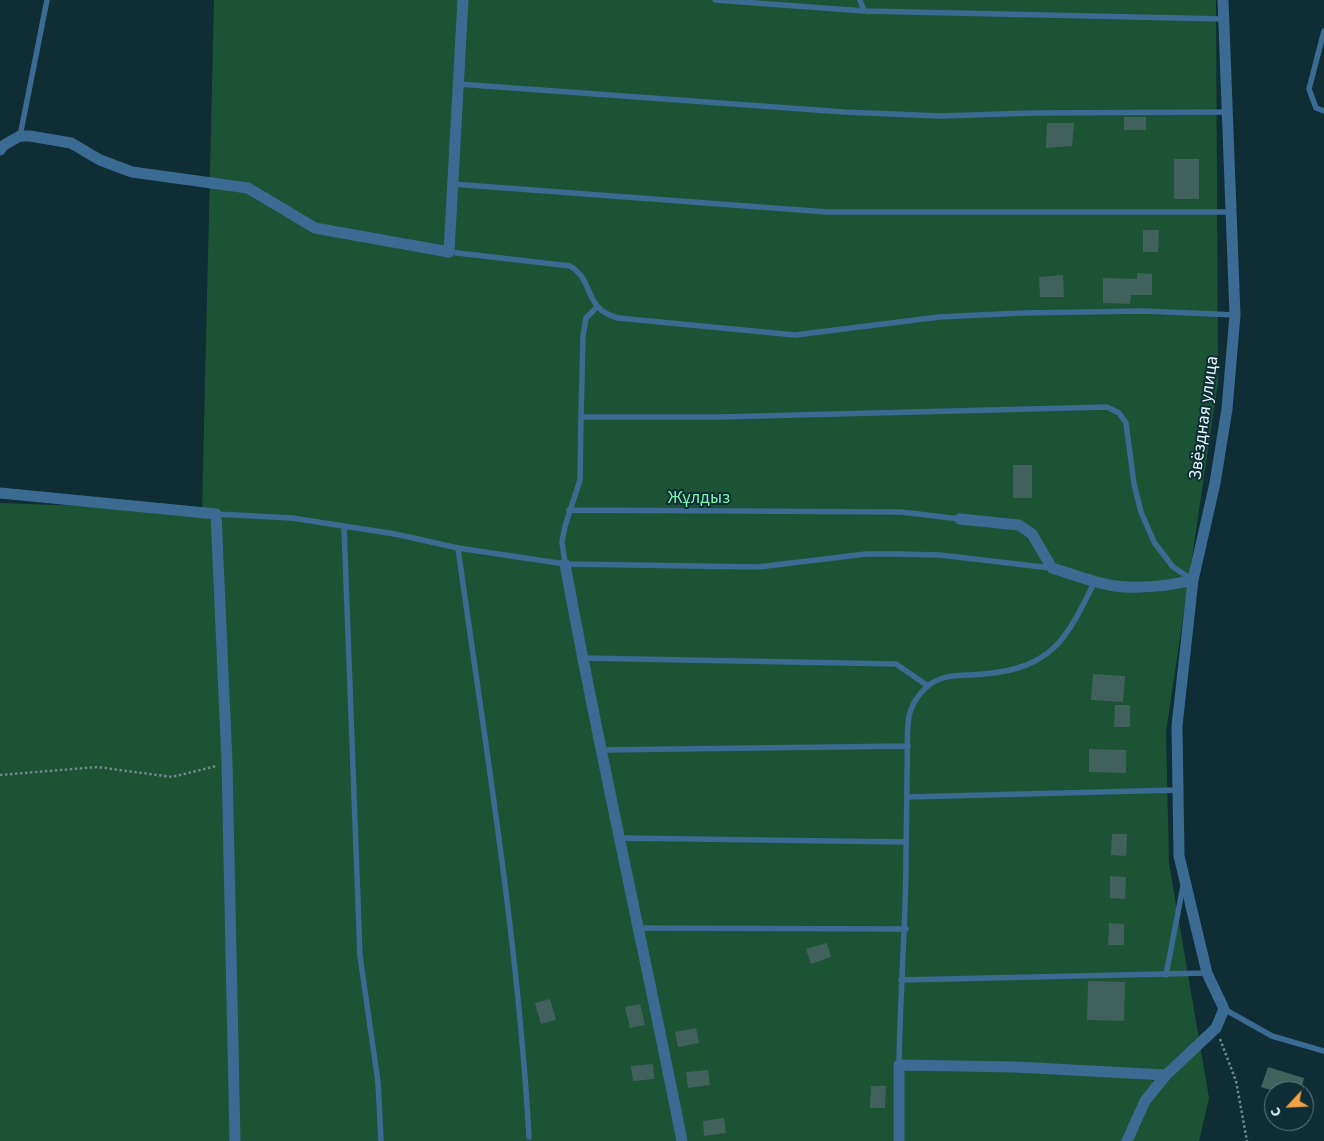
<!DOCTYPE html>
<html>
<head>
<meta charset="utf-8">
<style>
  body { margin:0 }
  #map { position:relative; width:1324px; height:1141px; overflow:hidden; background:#0e2d34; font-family:"Source Sans 3",sans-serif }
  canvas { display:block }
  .north { position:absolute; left:1264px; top:1081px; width:50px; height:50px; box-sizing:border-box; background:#0e2d34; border:1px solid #657e84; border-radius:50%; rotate:245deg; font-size:14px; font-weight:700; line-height:20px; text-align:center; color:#e7f8fc }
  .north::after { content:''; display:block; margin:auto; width:18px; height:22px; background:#f6a247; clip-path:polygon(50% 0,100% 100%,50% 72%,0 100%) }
</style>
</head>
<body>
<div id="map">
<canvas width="1324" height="1141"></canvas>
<div class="north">С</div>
</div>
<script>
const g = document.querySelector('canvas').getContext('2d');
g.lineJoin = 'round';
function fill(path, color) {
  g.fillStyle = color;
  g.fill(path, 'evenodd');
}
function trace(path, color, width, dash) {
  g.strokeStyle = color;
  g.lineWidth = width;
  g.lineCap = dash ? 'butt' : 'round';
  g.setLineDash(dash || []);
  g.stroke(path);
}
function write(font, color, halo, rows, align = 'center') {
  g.font = font + ' "Source Sans 3",sans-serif';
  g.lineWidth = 4;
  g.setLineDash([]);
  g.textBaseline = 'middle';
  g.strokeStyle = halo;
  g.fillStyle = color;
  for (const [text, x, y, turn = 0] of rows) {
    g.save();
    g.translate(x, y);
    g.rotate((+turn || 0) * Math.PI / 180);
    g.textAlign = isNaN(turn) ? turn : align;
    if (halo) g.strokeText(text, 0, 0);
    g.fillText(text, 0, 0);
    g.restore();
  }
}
const green = new Path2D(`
  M214,0h1002l2,383 -52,349 3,131 40,235 -10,43h-1199v-638l202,7z`);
const building = new Path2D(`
  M1124,117h22v13h-22z
  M1047,123h27l-2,23 -26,2z
  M1174,159h25v40h-25z
  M1143,230h16l-1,22h-15z
  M1137,273l15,1v21h-21l-1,9 -27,-1v-25l34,1z
  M1063,275l1,22h-24l-1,-20z
  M1013,465h19v33h-19z
  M1093,674l32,2 -2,26 -32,-2z
  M1115,705h15v22h-16z
  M1089,749l37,1v23l-37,-1z
  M1112,834h15l-1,22 -15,-1z
  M1110,876l16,1 -1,22 -15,-1z
  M1109,923l15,1v21h-16z
  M827,943l4,14 -20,7 -5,-15z
  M1088,981l37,1 -1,39 -37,-1z
  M550,999l6,21 -15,4 -6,-21z
  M640,1004l5,21 -15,3 -5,-21z
  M696,1028l3,15 -21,4 -3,-15z
  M653,1064l1,15 -21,2 -2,-15z
  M1268,1067l36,11 -3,13h-28l-12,-4z
  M708,1070l2,15 -22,3 -2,-16z
  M871,1086h15l-1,22h-15z
  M724,1118l2,15 -22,3 -1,-15z`);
const path = new Path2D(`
  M0,775l97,-8 75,10 44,-11
  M1220,1039l16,42 11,60`);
const service = new Path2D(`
  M715,0l149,11
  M860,0l4,11 360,8
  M1324,31l-15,58 7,19 8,3
  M458,84l386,28 97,4 91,-3 195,-1
  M20,136l27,-136
  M452,184l375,28h404
  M449,252l121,14c26,16 12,42 48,52l177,17 144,-18 82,-4 123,-2 91,4
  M597,307l-11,11 -3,18 -2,81h138l388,-10 12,6 7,10 8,61 7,28 13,30 19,25 20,13
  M569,510l332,2 59,7
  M216,514l76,4 103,16 63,14 107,16 -3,-22 3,-16 15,-46 1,-63
  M344,527l16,429 18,126 3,59
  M458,548c27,196 60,392 71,589
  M565,564l193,3 108,-13h32l42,1 111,13
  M582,658l314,6 32,22
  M600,750l308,-4
  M907,797l271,-7
  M619,838l287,4
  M639,928l267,1
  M1166,975l17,-89
  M901,980l306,-7
  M1224,1009l48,27 52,15
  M899,1065c1,-66 6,-131 7,-197 0,-32 1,-63 1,-95 1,-18 -1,-39 2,-57 3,-13 12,-26 23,-33 16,-10 34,-7 52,-9 69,-6 83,-36 111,-93`);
const minor = new Path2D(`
  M0,150l4,-5 16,-9h10l41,7 29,17 32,12 116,16 67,40 134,24 14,-252
  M0,493l216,21 11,249 8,378
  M960,519l59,6 13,9 20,34c20,6 42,15 63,18 24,3 54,0 78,-6
  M565,564c35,193 79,384 117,577
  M899,1141v-76l117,2 150,8
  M1127,1141l18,-40 21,-26 50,-47 8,-19 -17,-36 -28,-117 -2,-130 16,-146 22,-97 12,-74 8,-94 -12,-315`);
const streetNames = [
  ["Звёздная улица",1205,418,-82]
];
const parkNames = [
  ["Жұлдыз",699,499]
];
fill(green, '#1c5334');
fill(building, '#41615d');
trace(path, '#6f878d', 2.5, [2.5, 2.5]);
trace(service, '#3b6b92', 5.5);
trace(minor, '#3b6b92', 11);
write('18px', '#e7f8fc', '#0e2d34', streetNames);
write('18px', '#7cf6ac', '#0e2d34', parkNames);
</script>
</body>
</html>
